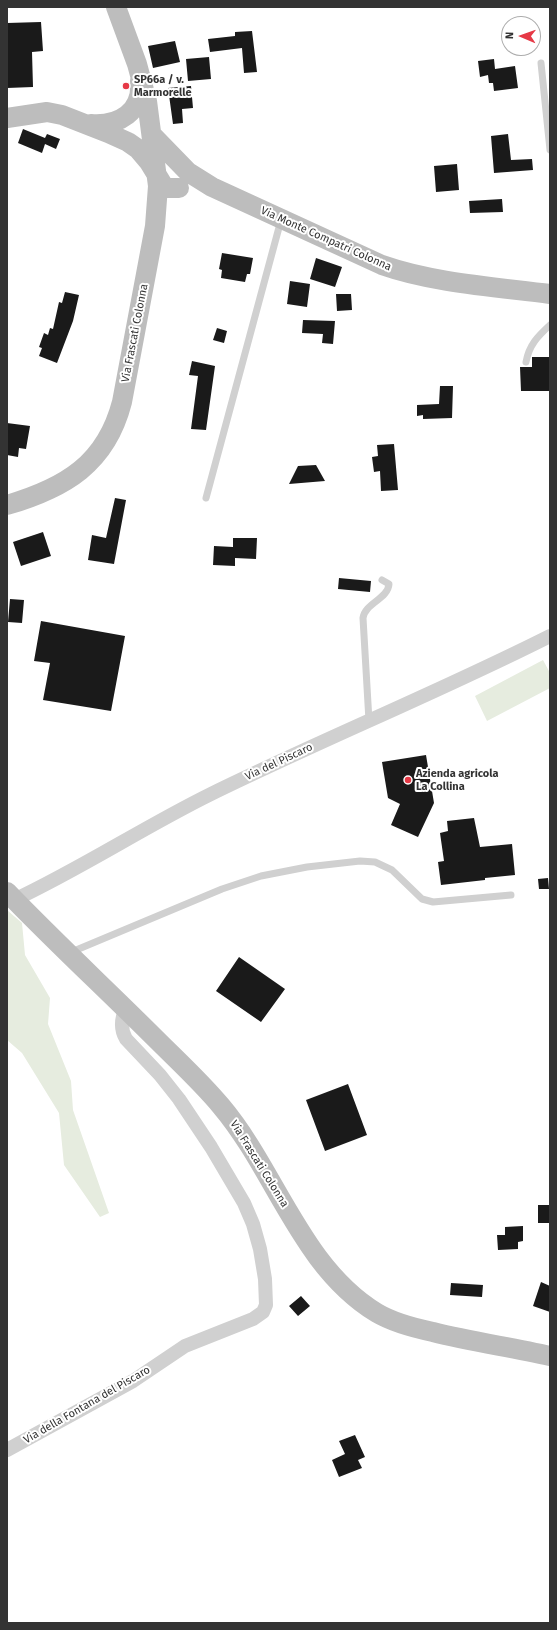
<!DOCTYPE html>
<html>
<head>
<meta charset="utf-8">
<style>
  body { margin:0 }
  #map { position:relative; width:557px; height:1630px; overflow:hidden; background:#fff; font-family:"Fira Sans",sans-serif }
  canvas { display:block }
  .frame { position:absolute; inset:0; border:8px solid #333; pointer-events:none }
  .north { position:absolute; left:501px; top:16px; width:40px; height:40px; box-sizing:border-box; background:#fff; border:1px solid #adadad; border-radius:50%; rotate:272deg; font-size:11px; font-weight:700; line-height:16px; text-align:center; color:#333 }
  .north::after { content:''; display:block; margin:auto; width:14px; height:18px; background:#e63946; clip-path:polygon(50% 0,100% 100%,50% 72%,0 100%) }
</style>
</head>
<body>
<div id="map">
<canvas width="557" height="1630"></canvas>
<div class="frame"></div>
<div class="north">N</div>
</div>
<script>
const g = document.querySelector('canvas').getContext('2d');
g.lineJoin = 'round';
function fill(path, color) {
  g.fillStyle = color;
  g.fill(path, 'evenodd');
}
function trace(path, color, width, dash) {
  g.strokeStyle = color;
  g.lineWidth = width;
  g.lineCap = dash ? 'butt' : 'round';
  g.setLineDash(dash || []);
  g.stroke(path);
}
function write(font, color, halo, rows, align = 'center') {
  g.font = font + ' "Fira Sans",sans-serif';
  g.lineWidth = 4;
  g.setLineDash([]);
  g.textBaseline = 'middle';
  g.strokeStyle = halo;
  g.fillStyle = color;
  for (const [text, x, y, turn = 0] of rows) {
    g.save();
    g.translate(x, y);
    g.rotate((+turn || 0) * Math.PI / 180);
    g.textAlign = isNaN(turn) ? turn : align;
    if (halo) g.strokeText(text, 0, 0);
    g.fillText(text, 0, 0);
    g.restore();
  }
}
const green = new Path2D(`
  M543,660l7,13v15l-63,33 -12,-25z
  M7,910l15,13 3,32 25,43 -2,26 23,57 2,29 36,103 -9,4 -36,-52 -5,-52 -37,-60 -15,-13z`);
const building = new Path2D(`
  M41,22l2,29 -11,1 1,35 -26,1v-65z
  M252,31l5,41 -13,1 -2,-25 -32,4 -2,-13 27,-3v-4z
  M175,41l5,21 -27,6 -5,-22z
  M209,57l2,22 -23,2 -2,-22z
  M494,59l1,10 20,-3 3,22 -24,3 -1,-8h-4l-1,-8 -8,2 -2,-16z
  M191,86l2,22 -11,1 1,14 -10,1 -5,-36z
  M23,129l22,9 2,-4 13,5 -4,10 -11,-5 -3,9 -24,-10z
  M508,134l3,26 21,-1 1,11 -39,3 -3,-37z
  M457,164l2,26 -23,2 -2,-26z
  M502,199l1,13 -33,1 -1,-12z
  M222,253l31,5 -3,16h-3l-2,8 -24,-4 1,-8 -3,-1z
  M316,258l26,9 -7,20 -25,-8z
  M290,281l20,3 -3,23 -20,-3z
  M65,292l14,3 -6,26 -16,42 -18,-7 3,-8 -3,-1 5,-14 4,2 2,-7 3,1 6,-27 3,1z
  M336,294h15l1,16 -15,1z
  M303,320l32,1 -2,23 -11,-1 1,-9 -21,-1z
  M217,328l10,3 -3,12 -11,-3z
  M532,357h18v34h-29l-1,-24h12z
  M192,361l23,5 -9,64 -15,-1 7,-53 -9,-1z
  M440,386h13l-1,32 -29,1v-4l-6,1v-11l22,-1z
  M7,423l23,3 -4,23 -7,-1 -1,9 -11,-2z
  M394,444l4,46 -17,1 -1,-20 -6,1 -2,-15 6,-1 -1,-11z
  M316,465l9,16 -36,3 9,-18z
  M115,498l11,2 -12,64 -26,-4 4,-25 14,3z
  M43,532l8,24 -30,10 -8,-24z
  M233,538h24l-1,21 -21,-1v8l-22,-1 1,-19 19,1z
  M339,578l32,3 -1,11 -32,-3z
  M10,599l14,1 -2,23 -14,-1z
  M41,621l84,15 -14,75 -68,-11 7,-37 -16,-2z
  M426,755l8,48 -16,34 -27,-12 9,-21 -12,-6 -6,-36z
  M474,818l6,29 32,-3 3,31 -30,3v2l-44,5 -3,-23 6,-1 -4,-28 8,-2 -1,-10z
  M548,878l1,11h-10l-1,-10z
  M239,957l46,32 -24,33 -45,-31z
  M348,1084l19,51 -42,16 -19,-51z
  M538,1205h12v18h-12z
  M523,1226v15l-5,1v7l-20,1 -1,-15h8v-8z
  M541,1282l9,4v26l-17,-6z
  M451,1283l32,2 -1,12 -32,-2z
  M301,1296l9,10 -12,10 -9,-10z
  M355,1435l10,22 -7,3 4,8 -23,9 -7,-17 13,-6 -6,-13z`);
const lane = new Path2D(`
  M541,63l9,87
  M526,362c3,-17 12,-26 24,-37
  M206,498l75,-278
  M369,721l-6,-103c2,-15 25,-19 26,-34l-7,-4
  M69,953l153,-64 39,-13 46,-9 53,-6 15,1 17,8 30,29 11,3 78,-7`);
const street = new Path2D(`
  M14,900c68,-32 130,-73 197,-106 112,-55 228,-102 339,-158
  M7,1450l126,-69 52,-35 68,-27 10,-7 3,-7 -1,-26 -5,-30 -7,-25 -9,-21 -33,-56 -32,-48 -19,-24 -34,-36c-6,-10 -5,-20 0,-31`);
const secondary = new Path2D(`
  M7,118l40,-6 15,3 46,18 20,9 10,7 11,13 14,23 5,3h11
  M91,124c28,2 52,-12 49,-43
  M153,136l35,36 24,15 170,78c51,18 114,22 168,29
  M7,505c58,-17 99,-41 115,-103l33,-176 3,-40 -11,-85 -10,-37 -21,-57
  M7,892c48,50 100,98 149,147 22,22 45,43 65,67 55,65 80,161 156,207 17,10 37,15 56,19 39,10 78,15 117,24`);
const markers = [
  [126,86,4,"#e63946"],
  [408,780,4,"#e63946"]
];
const poiNames = [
  ["SP66a / v.",134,80],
  ["Marmorelle",134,93],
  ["Azienda agricola",416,774],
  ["La Collina",416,787]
];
const streetNames = [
  ["Via Monte Compatri Colonna",326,239,24],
  ["Via Frascati Colonna",135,333,-79],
  ["Via del Piscaro",279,762,-25],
  ["Via Frascati Colonna",259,1164,58],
  ["Via della Fontana del Piscaro",87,1405,-30]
];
fill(green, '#e6ecdf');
fill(building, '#1a1a1a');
trace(lane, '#d0d0d0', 7);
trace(street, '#d0d0d0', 14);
trace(secondary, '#bdbdbd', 20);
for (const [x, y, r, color] of markers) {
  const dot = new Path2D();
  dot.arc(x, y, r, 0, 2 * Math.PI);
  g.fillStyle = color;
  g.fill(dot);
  trace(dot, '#fff', 1.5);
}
write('bold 11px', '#333', '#fff', poiNames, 'left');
write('11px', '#333', '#fff', streetNames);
</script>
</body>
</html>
